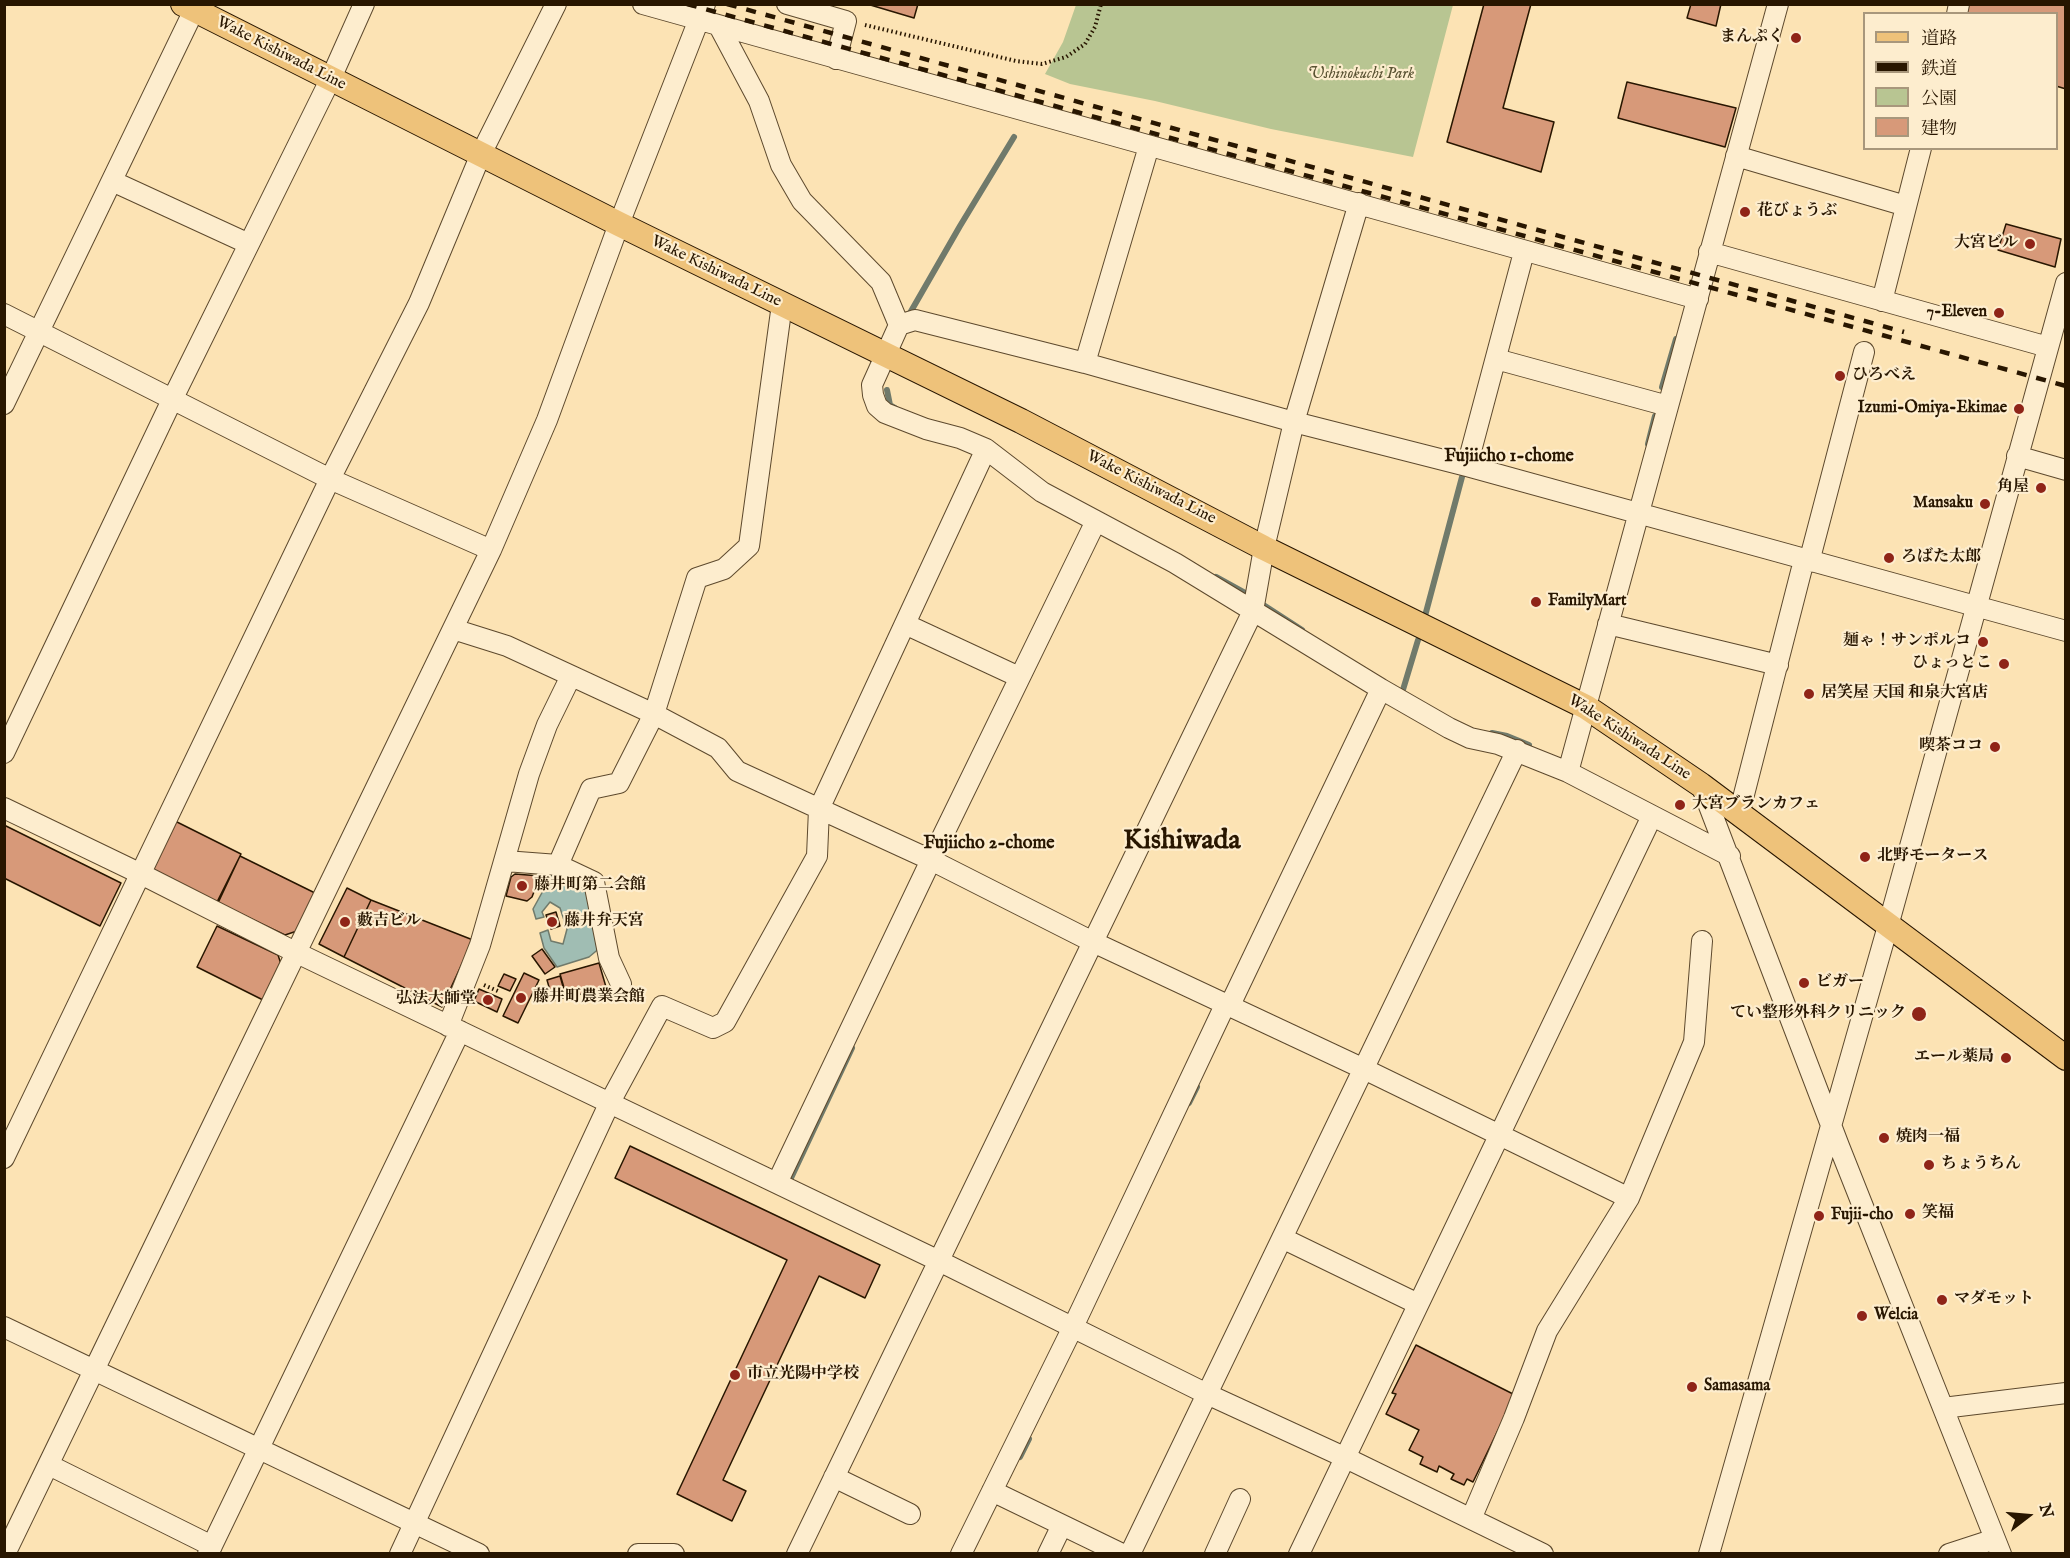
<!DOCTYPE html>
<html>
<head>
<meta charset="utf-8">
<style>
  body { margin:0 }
  #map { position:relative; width:2070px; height:1558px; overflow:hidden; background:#fce3b4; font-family:"IM FELL English","Noto Serif JP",serif }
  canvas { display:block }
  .frame { position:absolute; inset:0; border:6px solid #281600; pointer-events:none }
  .legend { position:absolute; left:1863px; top:12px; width:195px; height:138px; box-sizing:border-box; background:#fdedce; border:2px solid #a8977c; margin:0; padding:8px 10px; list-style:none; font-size:18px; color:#281600 }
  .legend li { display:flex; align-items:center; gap:12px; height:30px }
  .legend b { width:30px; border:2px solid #a8977c }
  .north { position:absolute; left:1998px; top:1486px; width:60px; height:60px; -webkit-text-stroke:4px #fdedce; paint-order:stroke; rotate:74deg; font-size:16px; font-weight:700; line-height:24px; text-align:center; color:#281600 }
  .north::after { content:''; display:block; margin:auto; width:21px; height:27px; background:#281600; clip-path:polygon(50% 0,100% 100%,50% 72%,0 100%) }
</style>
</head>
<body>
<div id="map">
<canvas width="2070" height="1558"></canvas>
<div class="frame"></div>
<ul class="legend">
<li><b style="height:8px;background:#eec27a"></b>道路</li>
<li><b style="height:8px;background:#281600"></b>鉄道</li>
<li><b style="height:16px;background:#b8c592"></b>公園</li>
<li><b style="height:16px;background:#d79979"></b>建物</li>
</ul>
<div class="north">N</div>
</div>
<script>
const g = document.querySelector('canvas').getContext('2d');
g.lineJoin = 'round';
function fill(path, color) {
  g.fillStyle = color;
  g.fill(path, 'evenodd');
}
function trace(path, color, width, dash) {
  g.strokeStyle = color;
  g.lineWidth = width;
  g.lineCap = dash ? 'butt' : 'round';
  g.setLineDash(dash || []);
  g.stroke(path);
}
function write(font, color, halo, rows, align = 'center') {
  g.font = font + ' "IM FELL English","Noto Serif JP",serif';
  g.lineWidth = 4.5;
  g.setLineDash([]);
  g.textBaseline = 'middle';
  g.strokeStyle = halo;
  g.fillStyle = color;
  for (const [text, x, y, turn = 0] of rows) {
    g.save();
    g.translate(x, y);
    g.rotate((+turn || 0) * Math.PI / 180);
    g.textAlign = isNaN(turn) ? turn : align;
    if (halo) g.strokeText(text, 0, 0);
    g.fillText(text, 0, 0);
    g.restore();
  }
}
const green = new Path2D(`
  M1076,5v-1l377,1 -40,152 -142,-28 -116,-28 -85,-17 -25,-10 18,-32z`);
const water = new Path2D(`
  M555,869l36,20 10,58 -12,10 -32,10 -13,-19 -4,-15 8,-3 3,11 12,3 4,-15 -7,-21 -10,-6 -8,10 2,5 -8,2 -3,-10z`);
const stream = new Path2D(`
  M910,313l50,-87 54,-89
  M1662,387l14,-48
  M887,390l3,15 5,3
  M1648,444l7,-28
  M1216,577l29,16
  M1265,606l37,24
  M1425,616l37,-139
  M1402,693l16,-53
  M1492,733l15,3 22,9
  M1189,1103l8,-16
  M791,1178l61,-130
  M1020,1457l9,-18`);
const building = new Path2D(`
  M867,4h51l-4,14z
  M1484,4h47l-28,104 51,14 -13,50 -94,-30z
  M1691,4h30l-5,22 -29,-8z
  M1968,4h98v85l-10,-3v-72h-91z
  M1627,82l109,26 -11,39 -107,-29z
  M2006,224l55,15 -6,28 -57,-17z
  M173,820l68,34 -24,48 -62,-31 -4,-8z
  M4,825l117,58 -21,43 -96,-48z
  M240,856l75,37 -18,38 -12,4 -67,-32z
  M515,874l25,2 -8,21 -5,4 -21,-5 5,-19z
  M347,888l24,12 -27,57 -25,-13z
  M371,900l102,40 -31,67 -98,-50z
  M556,912l4,14 -9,3 -5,-14z
  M217,926l61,29 3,9 -18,36 -66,-33z
  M542,949l13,18 -10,7 -13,-18z
  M599,963l7,24 -39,11 -7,-24z
  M524,973l15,7 -21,43 -15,-7z
  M504,974l12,5 -6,12 -12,-5z
  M560,976l6,21 -13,4 -6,-21z
  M479,989l23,10 -5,13 -23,-11z
  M630,1146l250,119 -15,33 -46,-22 -96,204 23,11 -14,30 -55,-27 110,-234 -172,-82z
  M1416,1345l99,50 -42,87 -6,-3 -3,6 -13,-6 3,-5 -15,-8 -2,6 -17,-8 3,-7 -14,-7 10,-20 -33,-16 10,-20 -4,-1z`);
const path = new Path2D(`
  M865,25l151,36 26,3 24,-7 19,-13 10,-17 6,-23
  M484,985l16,7`);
const minor = new Path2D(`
  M643,4l1055,295
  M787,4l59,17 -10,38
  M1957,14l2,-10
  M719,26l40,75 22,64 21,36 79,81 18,43 -27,60 1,10 4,11 8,7 41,16 34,9 26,11 56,43 133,71 206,126 68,39 21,10 28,6 70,28 162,84
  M1736,156l170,50
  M112,181l137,63
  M1709,252l339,95
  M1882,301l39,-153
  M4,314l326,165 161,71
  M899,325l16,-5 170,43 209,59 173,44 599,165
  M1496,359l172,47
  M1085,363l64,-217
  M4,404l193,-400
  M2017,456l49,14
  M1467,466l57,-214
  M1809,562l55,-210
  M905,624l114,53
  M1608,624l170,41
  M453,629l54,17 147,68 64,34 19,23 194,89 162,82 271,127 265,129
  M4,753l168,-353 159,-322 33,-74
  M1568,772l210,-768
  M1701,785l138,361 162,408
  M4,808l137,66 154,78 644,309 268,133 137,63 199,97
  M1739,814l65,-254
  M505,861l53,4 33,-76 28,-6 35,-69 43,-136 27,-9 25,-23 33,-242
  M558,865l36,17 15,76 12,26
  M1230,1005l151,-316
  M448,1026l32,-81 49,-171 18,-49 24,-49
  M4,1158l326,-679 89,-176 62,-149 75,-150
  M777,1183l154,-323 165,-339
  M1282,1238l136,66
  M4,1327l475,227
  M1943,1408l123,-15
  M49,1465l163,81
  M834,1477l76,37
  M992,1491l130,63
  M1471,1519l43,-101 33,-87 82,-133 65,-156 8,-101
  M5,1554l486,-1004 56,-130 72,-196 86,-220
  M208,1554l252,-523
  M400,1554l210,-452 52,-96 51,22 12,-6 92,-166 2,-47 167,-360
  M638,1554h36
  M797,1554l456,-943 11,-63 30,-126 65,-219
  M961,1554l112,-227 153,-324
  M1048,1554l14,-29
  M1130,1554l387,-804
  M1215,1554l25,-55
  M1299,1554l353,-738
  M1709,1554l179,-628 178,-643
  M1949,1554l46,-15`);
const major = new Path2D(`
  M183,4l436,220 402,197 243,127 322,159 115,78 365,273`);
const rail = new Path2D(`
  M687,4l1379,382
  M727,4l1177,328`);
const markers = [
  [1796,38,6,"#8f2418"],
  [1745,212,6,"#8f2418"],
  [2030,244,6,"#8f2418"],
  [1999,313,6,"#8f2418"],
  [1840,376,6,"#8f2418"],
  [2019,409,6,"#8f2418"],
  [2041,488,6,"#8f2418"],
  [1985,504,6,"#8f2418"],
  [1889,558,6,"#8f2418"],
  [1536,602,6,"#8f2418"],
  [1983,642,6,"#8f2418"],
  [2004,664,6,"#8f2418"],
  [1809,694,6,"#8f2418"],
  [1995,747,6,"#8f2418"],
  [1680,805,6,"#8f2418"],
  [1865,857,6,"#8f2418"],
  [522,886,6,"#8f2418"],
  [345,922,6,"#8f2418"],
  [552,922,6,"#8f2418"],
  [1804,983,6,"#8f2418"],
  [521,998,6,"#8f2418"],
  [488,1000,6,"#8f2418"],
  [1919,1014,8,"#8f2418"],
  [2006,1058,6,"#8f2418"],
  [1884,1138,6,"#8f2418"],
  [1929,1165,6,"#8f2418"],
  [1910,1214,6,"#8f2418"],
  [1819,1216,6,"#8f2418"],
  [1942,1300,6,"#8f2418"],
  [1862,1316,6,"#8f2418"],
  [735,1375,6,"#8f2418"],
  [1692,1387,6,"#8f2418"]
];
const poiNames = [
  ["まんぷく",1784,38,"right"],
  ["花びょうぶ",1757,212],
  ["大宮ビル",2018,244,"right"],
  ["7-Eleven",1987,313,"right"],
  ["ひろべえ",1852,376],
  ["Izumi-Omiya-Ekimae",2007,409,"right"],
  ["角屋",2029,488,"right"],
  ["Mansaku",1973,504,"right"],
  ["ろばた太郎",1901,558],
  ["FamilyMart",1548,602],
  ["麺ゃ！サンポルコ",1971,642,"right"],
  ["ひょっとこ",1992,664,"right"],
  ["居笑屋 天国 和泉大宮店",1821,694],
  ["喫茶ココ",1983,747,"right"],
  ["大宮ブランカフェ",1692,805],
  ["北野モータース",1877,857],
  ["藤井町第二会館",534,886],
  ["藪吉ビル",357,922],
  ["藤井弁天宮",564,922],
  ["ビガー",1816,983],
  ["藤井町農業会館",533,998],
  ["弘法大師堂",476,1000,"right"],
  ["てい整形外科クリニック",1906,1014,"right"],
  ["エール薬局",1994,1058,"right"],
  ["焼肉一福",1896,1138],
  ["ちょうちん",1941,1165],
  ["笑福",1922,1214],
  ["Fujii-cho",1831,1216],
  ["マダモット",1954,1300],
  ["Welcia",1874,1316],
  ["市立光陽中学校",747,1375],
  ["Samasama",1704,1387]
];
const streetNames = [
  ["Wake Kishiwada Line",281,54,27],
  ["Wake Kishiwada Line",716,272,26],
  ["Wake Kishiwada Line",1151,488,27],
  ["Wake Kishiwada Line",1629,738,33]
];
const parkNames = [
  ["Ushinokuchi Park",1361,75]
];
const neighbourhoodNames = [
  ["Fujiicho 1-chome",1509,457],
  ["Fujiicho 2-chome",989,844]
];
const townNames = [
  ["Kishiwada",1182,842]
];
fill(green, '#b8c592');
fill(water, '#a0bdb3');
trace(water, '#707a6b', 1.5);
trace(stream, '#707a6b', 6);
fill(building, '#d79979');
trace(building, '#281600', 1.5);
trace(minor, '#5d492d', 22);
trace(major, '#281600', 26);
trace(path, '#281600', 4, [1.5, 3]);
trace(minor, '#fdedce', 20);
trace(major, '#eec27a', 24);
trace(rail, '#281600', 4.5, [10, 10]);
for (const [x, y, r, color] of markers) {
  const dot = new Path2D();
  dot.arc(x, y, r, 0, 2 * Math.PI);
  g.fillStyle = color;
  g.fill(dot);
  trace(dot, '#fdedce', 2);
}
write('bold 16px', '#281600', '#fdedce', poiNames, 'left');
write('16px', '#281600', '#fdedce', streetNames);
write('italic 16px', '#5a5333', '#fdedce', parkNames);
write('bold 18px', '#281600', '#fdedce', neighbourhoodNames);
write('bold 28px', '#281600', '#fdedce', townNames);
</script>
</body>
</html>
